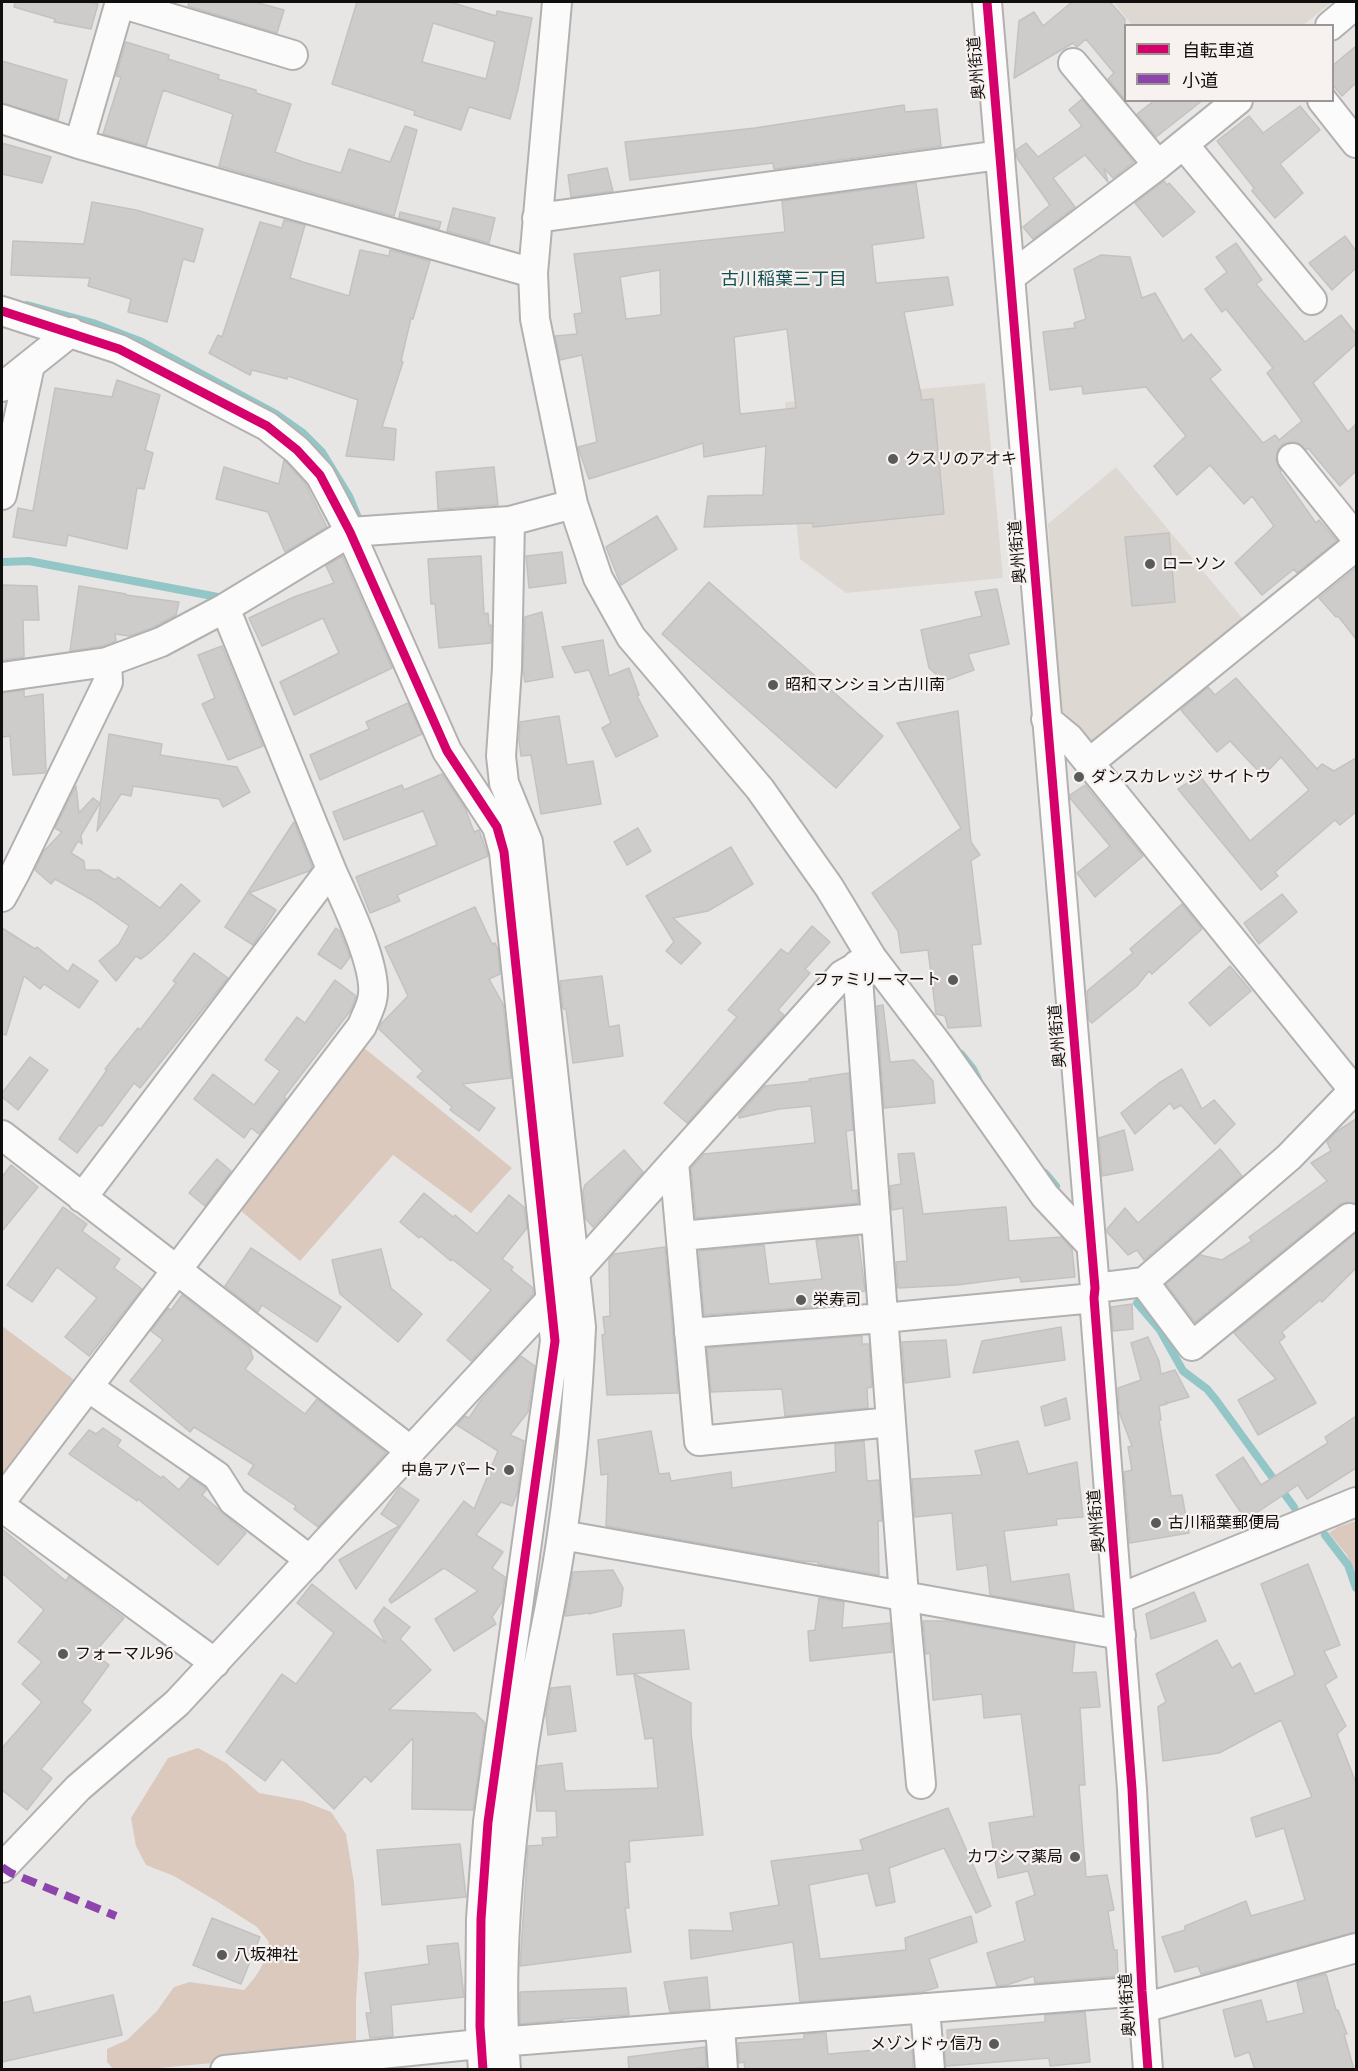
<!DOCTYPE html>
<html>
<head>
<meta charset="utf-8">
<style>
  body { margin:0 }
  #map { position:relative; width:1358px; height:2071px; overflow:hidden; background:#e8e6e4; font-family:"Open Sans","Noto Sans JP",sans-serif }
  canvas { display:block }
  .frame { position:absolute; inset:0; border:3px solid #110f0e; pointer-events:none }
  .legend { position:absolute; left:1124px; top:24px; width:210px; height:78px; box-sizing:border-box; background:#f7f2ef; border:2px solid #9b9795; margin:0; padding:8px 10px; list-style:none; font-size:18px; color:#110f0e }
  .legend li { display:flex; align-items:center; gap:12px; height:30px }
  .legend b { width:30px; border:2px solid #9b9795 }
</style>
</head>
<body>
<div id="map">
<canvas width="1358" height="2071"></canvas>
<div class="frame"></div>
<ul class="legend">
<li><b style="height:8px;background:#d6006c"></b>自転車道</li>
<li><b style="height:8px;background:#8e44ad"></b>小道</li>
</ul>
</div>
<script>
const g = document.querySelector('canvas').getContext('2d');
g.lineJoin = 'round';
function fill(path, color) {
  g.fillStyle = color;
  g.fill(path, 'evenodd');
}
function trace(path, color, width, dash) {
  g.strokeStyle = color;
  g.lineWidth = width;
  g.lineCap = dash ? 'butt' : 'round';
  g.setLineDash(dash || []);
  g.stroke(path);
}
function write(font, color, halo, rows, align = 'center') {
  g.font = font + ' "Open Sans","Noto Sans JP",sans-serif';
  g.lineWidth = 4.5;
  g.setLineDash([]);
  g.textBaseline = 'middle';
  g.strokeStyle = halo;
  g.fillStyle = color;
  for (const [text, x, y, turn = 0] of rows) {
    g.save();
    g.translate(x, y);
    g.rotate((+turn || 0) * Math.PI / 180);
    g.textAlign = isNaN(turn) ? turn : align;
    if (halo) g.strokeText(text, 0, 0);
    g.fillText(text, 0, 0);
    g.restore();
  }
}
const built = new Path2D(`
  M1113,2h219l-30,24 -170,-1z
  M985,383l18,195 -157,15 -46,-34 -15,-157z
  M1116,467l127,152 -159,131 -25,-31 -11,-195z`);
const green = new Path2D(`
  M358,1043l154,125 -41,45 -78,-58 -93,106 -66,-56z
  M2,1326l75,56 -75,100z
  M1356,1521v54l-9,-20 -18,-22 9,-6z
  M198,1748l28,15 33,30 44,8 28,11 15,22 8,49 5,71 -3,47v49l-209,19h-34l-6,-7v-13l20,-9 30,-29 17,-24 16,-5 54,8c14,-15 22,-27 25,-48l-12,-15 -39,-25 -44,-26 -28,-11 -10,-19 -5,-28 37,-60z`);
const stream = new Path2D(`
  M27,305l66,18 49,19 134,72 27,19 19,19 27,44 10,24
  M2,562l27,-1 194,37
  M961,1054l12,15 5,10
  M1045,1173l11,13
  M1137,1303l23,27 23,41 24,18 9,11 78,107
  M1325,1535l23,30 8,23`);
const building = new Path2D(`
  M15,2h73l10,2 -7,25 -37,-7 1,-3 -41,-12z
  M189,2h66l29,8 -7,23 -89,-27z
  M357,2h93l46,14 1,-5 35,7 -14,71 -8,30 -41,-12 -8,23 -47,-15 1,-4 -83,-27zM433,23l62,19 -9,37 -64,-17z
  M1072,2h38l15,17v81l-17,-21 6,-6 -28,-34 -9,8 -4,-4 -59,35 5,-57 15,-9 9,14z
  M126,42l43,13 -1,4 51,16 -1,4 38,11v3l35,11 -16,48 28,10 38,11 8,-24 41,13 15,-36 12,4 -23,86 -175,-50 14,-52 -70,-24 -17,56 -43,-12 18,-57 -5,-1z
  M1356,46v37l-14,13 -10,-12v-18z
  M2,61l65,19 -9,40 -56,-17z
  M1082,99l52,63 -21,16 -9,-10 4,14 -23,-27 -32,23 22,29 -42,32 -10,-12 27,-22 -33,-47 -1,-8 10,-7 12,14 44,-31 -13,-16z
  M1155,100h48l-47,37 -19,-23z
  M904,105l1,7 32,-3 4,37 -167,23 -1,-6 -143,17 -5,-38 130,-14z
  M1300,106l20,24 -40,34 23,29 -28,25 -23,-27 2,-3 -37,-47 32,-25 14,17z
  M2,143l49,14 -9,26 -40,-9z
  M607,168l6,23 -42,6 -3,-22z
  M1164,181l3,4 2,-2 26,29 -32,25 -28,-34z
  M916,183l8,55 -52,7 4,38 72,-6 5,28 -49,7 18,88 11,-1 11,115 -131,13v-4l-109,4 4,-31 55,-1 3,-49 -62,11 -1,-14 -114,36 -11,-32 19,-5 -15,-87 -22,5 -5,-24 22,-2 -3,-20 8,-1 -8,-59 211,-22 -3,-31zM660,270l1,45 -35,4 -6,-42zM787,329l9,79 -56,6 -6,-77z
  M92,202l44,8 67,19 -9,33 -11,-3 -16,63 -39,-10 3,-13 -43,-13 2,-8 -79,-3 2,-34 71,3z
  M453,208l42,10 -6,25 -42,-12z
  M400,212l41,10 -2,7 -40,-11z
  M284,220l21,5 -15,53 59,18 11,-46 29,6 1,-6 40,11 -17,58 -2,-1 -10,43 2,1 -21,65 14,2 -2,31 -48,-4 12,-56 -70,-24 -1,3 -35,-9 -2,5 -41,-22 9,-18 4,2 38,-115 22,6z
  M1345,236l11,15v17l-24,22 -23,-27z
  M1236,243l26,37 -6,4 49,58 36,-27 15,19v10l-43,39 35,49 8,-8v47l-16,15 -32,-38 -2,2 -9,-8h-7l-8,3 -5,6 -1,9 5,11 -1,1 36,51 3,-3 18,21 -40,32 -3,-4 -32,26 -27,-32 39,-37 -22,-30 -8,8 -34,-39 -33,30 -23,-29 32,-30 -40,-49 -63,7 -1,-8 -32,4 -7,-58 32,-4 -1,-5 12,-4 -12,-50 27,-14 29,2 12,41 13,-5 28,48 8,-7 30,36 -11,9 53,64 12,-8 4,5 23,-19 -35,-48 6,-5 -47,-59 -4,3 -17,-23 22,-17 -11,-15z
  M117,380l43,15 -15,55 8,3 -9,36 -7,-1 -10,61 -59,-14 -2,11 -53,-9 5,-29 15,3 22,-123 57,9z
  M284,460l21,23 22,44 -42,25 -17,-40 -52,-13 8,-32 55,17z
  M494,467l4,38 -60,4 -2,-37z
  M657,516l20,33 -56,36 -15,-38z
  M1169,533l6,69 -43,4 -7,-69z
  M562,552l4,31 -37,5 -3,-32z
  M342,556l50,112 -98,47 -14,-33 59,-29 -16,-35 -61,28 -13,-28 45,-21 40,-14 -8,-17z
  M481,556l3,58 4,-1 1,13 2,-1v18l-52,5 -4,-44h-4l-3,-45z
  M1356,568v71l-18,-23 -2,1 -17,-19z
  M709,582l174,154 -47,52 -174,-154z
  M2,585l35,1 2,34h-16l1,37 -22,3z
  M79,586l47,8v1l53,7 -3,13 -22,12 -24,9 -15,-2 1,7 -13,5 -33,5z
  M997,589l12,55 -41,10 6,16 -30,11 -15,-13 -8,-38 61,-14 -7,-24z
  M542,612l11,65 -28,5 -2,-12 2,-53z
  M603,640l6,36 20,-8 10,27 -2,1 21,40 -42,21 -14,-29 9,-5 -22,-53 -14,3 -13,-26z
  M222,646l41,100 -35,14 -26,-56 13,-6 -17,-43z
  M1236,678l81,91 5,-5 12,7 22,-13v54l-16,13 -5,-5 -60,52 3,4 -17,14 -83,-101 21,-14 51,66 59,-51 -28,-33 -18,19 -33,-35 -13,11 -36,-42 27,-23 7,8z
  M24,690v7l19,-3 3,77 -1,2 -32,2 -3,-39 -8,1v-44z
  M408,703l14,31 -102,46 -10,-25 59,-26 -3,-7z
  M958,711l13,131 9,13 -9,6 10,83 -9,1 9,81 -33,2 -3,-12 -9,-2 -8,-64 -27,3 -3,-22 -26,-38 89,-65 -64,-105z
  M559,716l8,49 26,-4 8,43 -60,10 -10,-59 -10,1 -2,-15 1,-19z
  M109,734l53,10 -2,11 77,12 13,25 -27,15 -4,-8 -86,-13 -2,10 -10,-2 -24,37z
  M442,774l23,34 9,24 5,-2 9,26 -91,39 3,6 -30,12 -14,-36 81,-32 -14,-34 -79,29 -11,-28 69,-27 2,5z
  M1085,785l58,71 -48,41 -18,-24 33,-27 -40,-48v-3z
  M76,786l3,27 14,-15 7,5 -19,32 1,9 -4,-3 -7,12 13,8 1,9h14l16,10 3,-3 42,31 21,-24 19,17 -35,37 -16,15 -8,6 -5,-3 -20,25 -17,-20 20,-17 10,-18 -37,-26 -37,-21 -4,5 -16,-14 8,-18 19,-20 -7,-4z
  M294,822l18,45 -3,4 -60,22 27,17 -23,35 -28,-18z
  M638,828l13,23 -24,14 -13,-23z
  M731,847l22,37 -45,27 -35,7 28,25 -20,21 -15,-13 8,-9 -28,-46z
  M1282,894l15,18 -38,32 -15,-21z
  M1182,904l20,25 -50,45 -3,-3 -12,15 -45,37 -3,-3 -2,-29 46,-38 -3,-4z
  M475,907l17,37 3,-1 3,7 2,24 -11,5 14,25 8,74 -49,6 33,24 -16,23 -29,-21 2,-3 -35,-30 6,-6 -44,-42 2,-5 27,-28 -23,-49z
  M812,926l18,16 -25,27 5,4 -32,37 6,5 -97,108 -23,-20 73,-86 -9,-7 53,-61 7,5z
  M2,928l33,21 2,-2 31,25 5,-8 25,17 -19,27 -35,-24 -4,5 -16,-13 -18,59 -4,-1z
  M336,928l4,3 10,26 -9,12 -23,-15z
  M194,953l34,25 -88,110 -6,-5 -32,43 -3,-1 -22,28 -18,-14 48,-69 -2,-1 33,-41 2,2 36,-47 -3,-2z
  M1230,966l21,25 -41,35 -21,-23z
  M602,976l7,51 10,-2 4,31 -50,7 -7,-54h-3l-3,-28z
  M335,980l21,16 -5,14 -67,87 2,2 -27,35 -8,-6 -7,10 -50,-39 19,-25 41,31 26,-34 -15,-11 32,-43 8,6z
  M883,1005l7,57 24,-2 19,21 2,22 -51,5 -7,-102z
  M30,1057l18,13 -30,40 -16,-13v-4z
  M1182,1069l20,40 12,-9 21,24 -20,20 -34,-39 -7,4 -4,-6 -35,31 -14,-21 38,-30z
  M849,1073l4,57 -7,1 6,60 5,-1 1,13 -162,15 -5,-50 13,-14 111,-11 -4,-37 -32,3 -40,9v-3l26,-29 46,-5 -2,-2z
  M1356,1119v85l-9,-2 -8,3 -144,117 -29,-38 34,-29 22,5 30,-19 -3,-4 78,-56 -16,-18 20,-12 -4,-9 9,-10z
  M1124,1130l9,40 -31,6 -3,-38z
  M1220,1149l22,27 -98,84 -7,-10 -9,5 -21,-23v-3l18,-21 13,15z
  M624,1150l19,22 -50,55 -7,-8 -3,-28 2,-6z
  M914,1153l9,61 83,-7 3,34 52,-4 11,12 3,28 -54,5 -1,-5 -63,8 -59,3 -2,-26 11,-1 -4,-53 -11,2 -2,-24 11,-2 -3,-30z
  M217,1159l14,12 -26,35 -16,-13z
  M11,1165l27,22 -36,44v-54z
  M424,1193l29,24 2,-2 22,19 32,-39 15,12 3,21 -25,31 11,8 -2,3 22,18v6l-62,67 -24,-21 44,-50 -39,-31 -1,2 -30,-25 -2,2 -19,-16z
  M63,1207l24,17 -5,7 38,28 -6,9 28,21 -53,67 -24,-19 32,-39 -40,-31 -25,35 -25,-17z
  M1356,1233v35l-34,34 -2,-2 -38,32 3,5 -6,5 37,61 -58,32 -20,-35 38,-21 -42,-46z
  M858,1236l7,55 -6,1 1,11 -156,12 -5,-64 65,-6 5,39 53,-5 -6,-39z
  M665,1247l13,146 -71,2 -5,-60 3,-1 -2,-17 7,-1 -1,-56 5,-6z
  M251,1248l90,59 -24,35 -55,-37 -4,7 -33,-26z
  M381,1249l10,39 31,26 -24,28 -58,-48 -8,-34z
  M182,1295l68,53 3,10 -8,11 60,45 12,-15 69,54 -68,74 -24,-18 2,-3 -48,-32 6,-9 -60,-38 -4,5 -60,-51 33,-41 -12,-9 17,-23 3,2z
  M1132,1304l1,25 -20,2 -2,-24z
  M1061,1327l4,33 -92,13 9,-32z
  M862,1336v8h7l3,43 -5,1 1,20 -83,8 -3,-27 -71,3 -4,-44z
  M1148,1337l11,24 2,13 14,-4 14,27 -21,6 -2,-2 1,3 -8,2 2,14h-2l12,76 11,-1 7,38 -59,10 -6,-71 8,-2 -4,-23 4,-1 -13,-34 -1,-24 23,-8 -10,-37z
  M946,1340l4,37 -45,6 -3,-41z
  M521,1356l14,10 -7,46 -18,23 14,6 -7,53 -5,12 -11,-4 -25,33 27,17 -11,16 13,9 -3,25 -10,15 4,7 -42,27 -19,-32 43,-28 -34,-23 -53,35 -2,-3 75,-99 10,8 24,-58 -41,-26 8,-9 4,2 12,-18z
  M1066,1398l4,21 -25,7 -4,-19z
  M1356,1416v52l-49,31 -9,-14 -52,35 -30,-45 27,-18 18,28 67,-42 -3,-6z
  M103,1428l18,12 -4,6 44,32 2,-2 16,14 11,-13 15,11 1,2 -4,5 44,38 -28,32 -80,-66 -1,2 -68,-47 20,-24 7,4z
  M651,1431l8,43 10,-1 2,8 60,-9 1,16 104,-16 -1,-28 29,-3 3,40 12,-1 3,41h-4l1,54 -61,-11v-2l-17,-1 -195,-35 2,-52 -7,1 -3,-35z
  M1018,1441l10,33 49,-12 6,55 -27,2 1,6 -53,6 7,51 58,-8 5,36 -84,-15 -3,-30 -30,5 -5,-57 -37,4 -3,-38 70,-4 -7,-24z
  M400,1487l19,13 -63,89 -17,-29 60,-34 -18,-12z
  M2,1529l64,52 3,-5 55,42 -30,35 15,12 -27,37 9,8 -50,59 11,9 -25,32 -25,-20v-42l40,-46 -20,-18 20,-22 -24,-20 26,-32 -42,-37z
  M1308,1564l32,81 -16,6 13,26 -12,8 21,41 -9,8 19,49v149l-155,42 -3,-8 -23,6 -13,-35 23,-7v-4l61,-25 5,15 54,-16 -21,-72 -28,9 -5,-19 61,-21 -31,-77 -62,33 -56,8 -5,-54 8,-5 -10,-28 61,-34 15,28 8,-5 15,31 40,-19 -34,-91z
  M613,1570l10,18 -2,18 -32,8v-1l-24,3 8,-44z
  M312,1584l74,59 -12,-22 10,-14 26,20 -10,12 31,31 -42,40 86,3 10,10 -12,87 -61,-1 1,-71 -42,44 -6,-6 -31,33 -52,-50 -17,22 -39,-29 56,-78 14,10 38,-51 -37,-30z
  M1194,1592l12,29 -55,18 -5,-25z
  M819,1598l25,4 -2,26 48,-5 2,29 -82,9 -2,-30 7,-1z
  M923,1621h28l124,22 -3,30 24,-1 4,35 -20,1 5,77h-6l7,92 21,-2 7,35 -6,1 6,39h3l1,26 -83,7 -1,-7 -27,9 -10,1 -10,-33 38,-12 -9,-39 19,-7 -7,-24 -30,7 -9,-55 45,-7 -13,-102 -37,4 -2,-24 -49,6 -3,-47 -4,1z
  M684,1630l5,39 -72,6 -4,-41z
  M634,1674l57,29v30l12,102 -74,6 1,21h-5l4,46h-4l6,44 -111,14 8,-120 15,-1 -1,-7 15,-1 -1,-26h-19l-2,-24 3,-21 24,-3 3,28 93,-3 -5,-50 -8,1z
  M570,1686l6,45 -28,4 -2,-21 5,-26z
  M948,1808l43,98 -15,7 -32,-65 -55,20 6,34 -19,4 -8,-33 -59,12 11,74 86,-9 -1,-12 66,-22 6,26 -48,17 9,28 -16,5 -122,10 -7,-60 -102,17 -2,-29 44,1 -3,-18 49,-8 -8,-44 92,-11 -3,-10z
  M460,1844l6,53 -84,8 -5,-55z
  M212,1918l48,19 -19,47 -48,-19z
  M458,1943l6,54 -73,8 2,31 -23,2 -4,-25h5l-6,-40 64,-9 -2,-18z
  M1326,1974l10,36h2l9,24h-3l10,36h-99l-6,-18 -14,5 -12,-47 38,-10 6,22 37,-9 -7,-31z
  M707,1977l3,32 -40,3 -6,-30z
  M626,1988l3,27 -66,4v1l-43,4v-32z
  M113,1995l9,40 -120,27v-59l28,-7 4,17z
  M1085,2012l5,50 -40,4 -1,-8 -103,8 -2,-23h4l-1,-13 98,-8v-7z
  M826,2033l2,21 84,-7 1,22 -168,1 -1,-8 -5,1 -1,-20 66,-4v-5z
  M705,2047l1,20 -24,3h-53l-1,-13z`);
const minor = new Path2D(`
  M557,2l-24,271 2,46 38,185 25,74 33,59 129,152 69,98 43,71 70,92 103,146 46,49
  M987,2l108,1286 -1,10 38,491 10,202 6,79
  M120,3l173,52
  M1330,26l26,-22
  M1073,63l85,102
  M1322,100l34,43
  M2,119l77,25 454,129
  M79,144l41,-142
  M1184,145l128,155
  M537,218l463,-63
  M1010,277l148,-112 80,-65
  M2,311l117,38 148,77 30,24 23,25 30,57 97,219 50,76 7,25 51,489 -67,481 -7,97 -1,107 3,44
  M2,387l69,-55
  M1292,458l64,80
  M2,495l28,-130
  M2,677l105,-15 54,-20 64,-34 125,-76 160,-11 63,-17
  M1046,719l23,19 287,355
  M1089,763l267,-217
  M2,897l13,-24 93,-191 -1,-20
  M857,965l47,631 17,188
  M2,1135l409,316
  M674,1162l25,279 192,-19
  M82,1198l249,-329 -106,-261
  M681,1236l195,-18
  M1144,1282l48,64 157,-128
  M1095,1288l49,-6 145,-125 67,-69
  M689,1333l194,-15 211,-20
  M88,1387l129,89 16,25 77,59
  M2,1500l360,-474c3,-8 8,-17 10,-26 8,-30 -28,-101 -41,-131
  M2,1507l213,156
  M562,1535l559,100
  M1118,1599l238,-97
  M2,1868l76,-80 99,-85 377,-407 288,-321 30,-17
  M925,2008l5,62
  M1143,2008l213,-60
  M720,2025l3,45
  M225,2070l274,-28 643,-51
  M506,2070c-8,-105 2,-209 16,-312 10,-75 30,-149 40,-223 10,-69 16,-139 19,-208l-53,-485 -24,-59 -3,-27 6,-88 3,-147`);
const quiet = new Path2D(`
  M2,1867l9,6 105,43`);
const cycleway = new Path2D(`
  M987,2l108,1286 -1,10 38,491 10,202 6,79
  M2,311l117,38 148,77 30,24 23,25 30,57 97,219 50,76 7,25 51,489 -67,481 -7,97 -1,107 3,44`);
const markers = [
  [893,459,6,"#5c5a59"],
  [1150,564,6,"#5c5a59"],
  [773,685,6,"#5c5a59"],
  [1079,777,6,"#5c5a59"],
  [953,980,6,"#5c5a59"],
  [801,1300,6,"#5c5a59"],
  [509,1470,6,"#5c5a59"],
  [1156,1523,6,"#5c5a59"],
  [63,1654,6,"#5c5a59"],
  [1075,1857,6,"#5c5a59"],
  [222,1955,6,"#5c5a59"],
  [994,2044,6,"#5c5a59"]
];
const streetNames = [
  ["奥州街道",977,68,-95],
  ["奥州街道",1018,552,-95],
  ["奥州街道",1058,1036,-95],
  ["奥州街道",1097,1521,-95],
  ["奥州街道",1128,2005,-94]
];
const poiNames = [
  ["クスリのアオキ",905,459],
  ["ローソン",1162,564],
  ["昭和マンション古川南",785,685],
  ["ダンスカレッジ サイトウ",1091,777],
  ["ファミリーマート",941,980,"right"],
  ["栄寿司",813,1300],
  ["中島アパート",497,1470,"right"],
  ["古川稲葉郵便局",1168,1523],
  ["フォーマル96",75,1654],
  ["カワシマ薬局",1063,1857,"right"],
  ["八坂神社",234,1955],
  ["メゾンドゥ信乃",982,2044,"right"]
];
const neighbourhoodNames = [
  ["古川稲葉三丁目",784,280]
];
fill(built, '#ded8d3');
fill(green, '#dac9bc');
trace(stream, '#93c6c7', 8);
fill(building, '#cecccb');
trace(building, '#c4c2c1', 1.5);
trace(minor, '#b3b1af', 32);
trace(minor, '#fcfbfb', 28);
trace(quiet, '#8e44ad', 8, [15, 8]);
trace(cycleway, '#d6006c', 9);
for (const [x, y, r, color] of markers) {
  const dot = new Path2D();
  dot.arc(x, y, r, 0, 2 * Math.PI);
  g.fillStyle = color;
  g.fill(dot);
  trace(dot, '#f7f2ef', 2);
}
write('16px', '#110f0e', '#f7f2ef', streetNames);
write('16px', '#110f0e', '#f7f2ef', poiNames, 'left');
write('18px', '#125052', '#f7f2ef', neighbourhoodNames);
</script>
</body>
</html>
